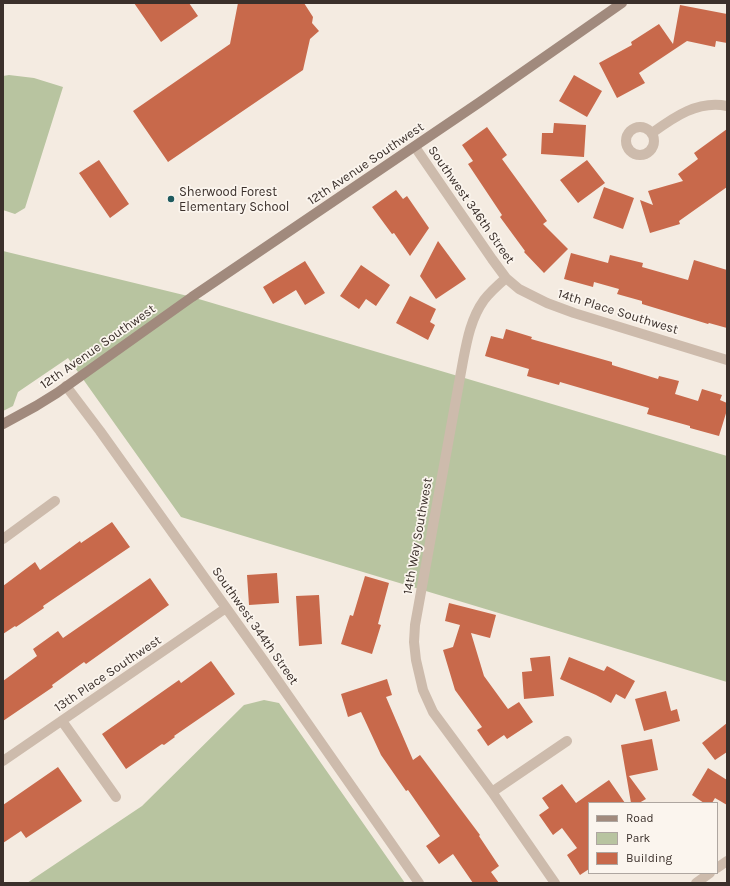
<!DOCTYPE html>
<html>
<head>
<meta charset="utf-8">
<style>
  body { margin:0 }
  #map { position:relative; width:730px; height:886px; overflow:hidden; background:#f4ebe1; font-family:Karla,sans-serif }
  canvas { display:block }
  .frame { position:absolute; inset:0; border:4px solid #3b302b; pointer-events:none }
  .legend { position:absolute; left:588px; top:802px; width:130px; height:72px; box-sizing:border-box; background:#fbf5ee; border:1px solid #aea6a0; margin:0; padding:5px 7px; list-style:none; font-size:12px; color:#3b302b }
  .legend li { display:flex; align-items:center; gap:8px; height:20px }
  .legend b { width:20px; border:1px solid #aea6a0 }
</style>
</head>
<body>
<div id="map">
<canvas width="730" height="886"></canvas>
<div class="frame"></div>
<ul class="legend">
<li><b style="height:5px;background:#a18a7d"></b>Road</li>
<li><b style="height:11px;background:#b8c4a0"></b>Park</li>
<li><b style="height:11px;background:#c8694b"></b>Building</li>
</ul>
</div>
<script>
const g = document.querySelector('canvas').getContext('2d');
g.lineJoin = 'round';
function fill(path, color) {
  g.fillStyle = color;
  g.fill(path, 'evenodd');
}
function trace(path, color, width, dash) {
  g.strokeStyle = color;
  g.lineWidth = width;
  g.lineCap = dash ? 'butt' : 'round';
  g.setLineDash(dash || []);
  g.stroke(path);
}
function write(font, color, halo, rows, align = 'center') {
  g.font = font + ' Karla,sans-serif';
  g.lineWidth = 3.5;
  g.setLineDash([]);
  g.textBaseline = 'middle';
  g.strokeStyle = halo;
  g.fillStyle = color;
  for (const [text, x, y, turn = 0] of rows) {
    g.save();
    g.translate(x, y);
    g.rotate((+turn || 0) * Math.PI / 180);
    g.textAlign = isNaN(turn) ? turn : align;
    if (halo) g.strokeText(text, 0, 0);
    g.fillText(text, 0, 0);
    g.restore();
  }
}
const green = new Path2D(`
  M9,75l25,3 29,9 -38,121 -10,6 -12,-4v-134z
  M3,251l189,46 535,159v226l-546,-165 -113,-159 -50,34 -5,14 -10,5z
  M264,700l15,3 126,180h-378l115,-77 102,-101z`);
const building = new Path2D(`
  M134,3h55l9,13 -37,26z
  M238,3h66l9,14 -1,6 7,8 -9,8 -7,31 -135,92 -35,-51 97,-67z
  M680,5l47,9v29l-11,-2 -1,6 -28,-6 -48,32 6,10 -28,15 -18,-35 33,-18 -1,-3 28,-18 14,20z
  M574,75l28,16 -15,26 -28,-16z
  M554,123l32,2 -2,32 -43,-3 1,-21h11z
  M487,127l20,28 -5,4 45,62 -4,3 25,25 -24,24 -20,-21 1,-1 -25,-34 2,-2 -34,-51 5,-3 -11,-16z
  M727,129v58l-48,34 1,3 -30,9 -10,-33 13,5 -5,-14 35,-10 -5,-7 20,-15 -4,-6z
  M99,160l30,44 -19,14 -31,-45z
  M587,160l18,23 -27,20 -18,-23z
  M604,187l30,11 -11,31 -30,-11z
  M396,190l7,9 4,-3 22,32 -19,28 -16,-23 -2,1 -20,-27z
  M438,241l28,38 -30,20 -16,-23z
  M571,253l37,10 2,-8 33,8 -1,4 46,13 6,-20 33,10v58l-18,-5 -1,1 -66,-20v-3l-25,-7 2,-5 -25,-7 -1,5 -29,-8z
  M305,261l20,32 -20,12 -9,-15 -23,14 -10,-17z
  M361,265l29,20 -14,21 -10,-7 -7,10 -19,-13z
  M410,296l26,13 -6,13 5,3 -7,15 -32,-17z
  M506,329l26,8 -1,2 81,23v3l46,14 1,-3 20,5 -4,13 23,7 4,-12 20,6 -2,5 7,3v7l-8,26 -29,-8v-2l-43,-12 2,-6 -89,-26 -1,3 -32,-9 2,-7 -44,-13 6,-20 12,3z
  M112,522l18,25 -87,59 1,2 -28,19 -1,-1 -12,8v-48l32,-24 5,8 40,-29 1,2z
  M277,573l2,30 -30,2 -2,-30z
  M365,576l24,7 -11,41 3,1 -9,29 -31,-10 9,-29 3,1z
  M150,578l19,27 -83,59 -2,-2 -32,23 1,2 -50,34v-40l34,-25 -4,-7 25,-18 5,7z
  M319,595l3,49 -23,2 -3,-50z
  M449,603l47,12 -6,23 -19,-5 13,43 24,33 11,-7 14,20 -26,17 -3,-4 -16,11 -11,-16 5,-3 -27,-37 -12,-40 10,-3 7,-22 -15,-4z
  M550,656l4,40 -30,3 -2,-27 10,-1 -2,-13z
  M569,657l35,14 3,-5 28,15 -10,18 -9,-5 -5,9 -15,-8 -36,-16z
  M211,661l24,33 -61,42 1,1 -11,8 -2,-1 -36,25 -24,-35 77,-54 2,3z
  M387,679l5,16 -6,2 27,63 7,-5 60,80 -1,1 20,30 -8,6 8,11h-26l-20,-29 -14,10 -13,-18 14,-10 -32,-46 -2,1 -25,-36 -20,-43 -13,5 -7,-23z
  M666,691l5,20 6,-2 3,12 -36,10 -9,-32z
  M727,723v29l-12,8 -13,-17z
  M652,739l6,31 -29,6 17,23 -7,4h-8l-10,-58z
  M58,767l24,34 -56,37 -5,-7 -18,12v-38z
  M708,768l19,12v25l-12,-7 -3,5h-8l-12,-8z
  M609,780l16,23h-36v66l-9,6 -13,-20 10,-7 -15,-20 -9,7 -14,-20 10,-7 -7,-10 20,-14 14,19z`);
const street = new Path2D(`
  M626 141a14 14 0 1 1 28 0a14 14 0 1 1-28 0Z
  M652,133c22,-16 46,-33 75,-27
  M415,147l77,112 14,19 13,11 28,14 27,10 153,47
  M506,278c-8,7 -16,14 -22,22 -13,18 -17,40 -21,61l-48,264 -1,17 2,18 7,30 10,22 59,80 63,91
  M66,386l34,45 164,230 155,222
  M3,539l52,-38
  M62,721l54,76
  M3,761l223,-153
  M492,792l75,-51
  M717,868l10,-7
  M696,883l14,-10`);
const secondary = new Path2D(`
  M3,424l33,-18 21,-13 135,-96 288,-195 142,-99`);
const markers = [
  [171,199,4,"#1f5a5e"]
];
const streetNames = [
  ["12th Avenue Southwest",366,164,-34],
  ["Southwest 346th Street",471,205,55],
  ["14th Place Southwest",618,312,17],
  ["12th Avenue Southwest",98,347,-35],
  ["14th Way Southwest",418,536,-80],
  ["Southwest 344th Street",255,626,55],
  ["13th Place Southwest",108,674,-34]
];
const poiNames = [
  ["Sherwood Forest",179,192],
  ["Elementary School",179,207]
];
fill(green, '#b8c4a0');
fill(building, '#c8694b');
trace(street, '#cdbbac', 10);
trace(secondary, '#a18a7d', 10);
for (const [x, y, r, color] of markers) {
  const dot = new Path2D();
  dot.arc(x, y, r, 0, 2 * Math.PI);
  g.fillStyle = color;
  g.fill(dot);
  trace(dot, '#fbf5ee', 1.5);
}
write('13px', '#3b302b', '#fbf5ee', streetNames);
write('13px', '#3b302b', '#fbf5ee', poiNames, 'left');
</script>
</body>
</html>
